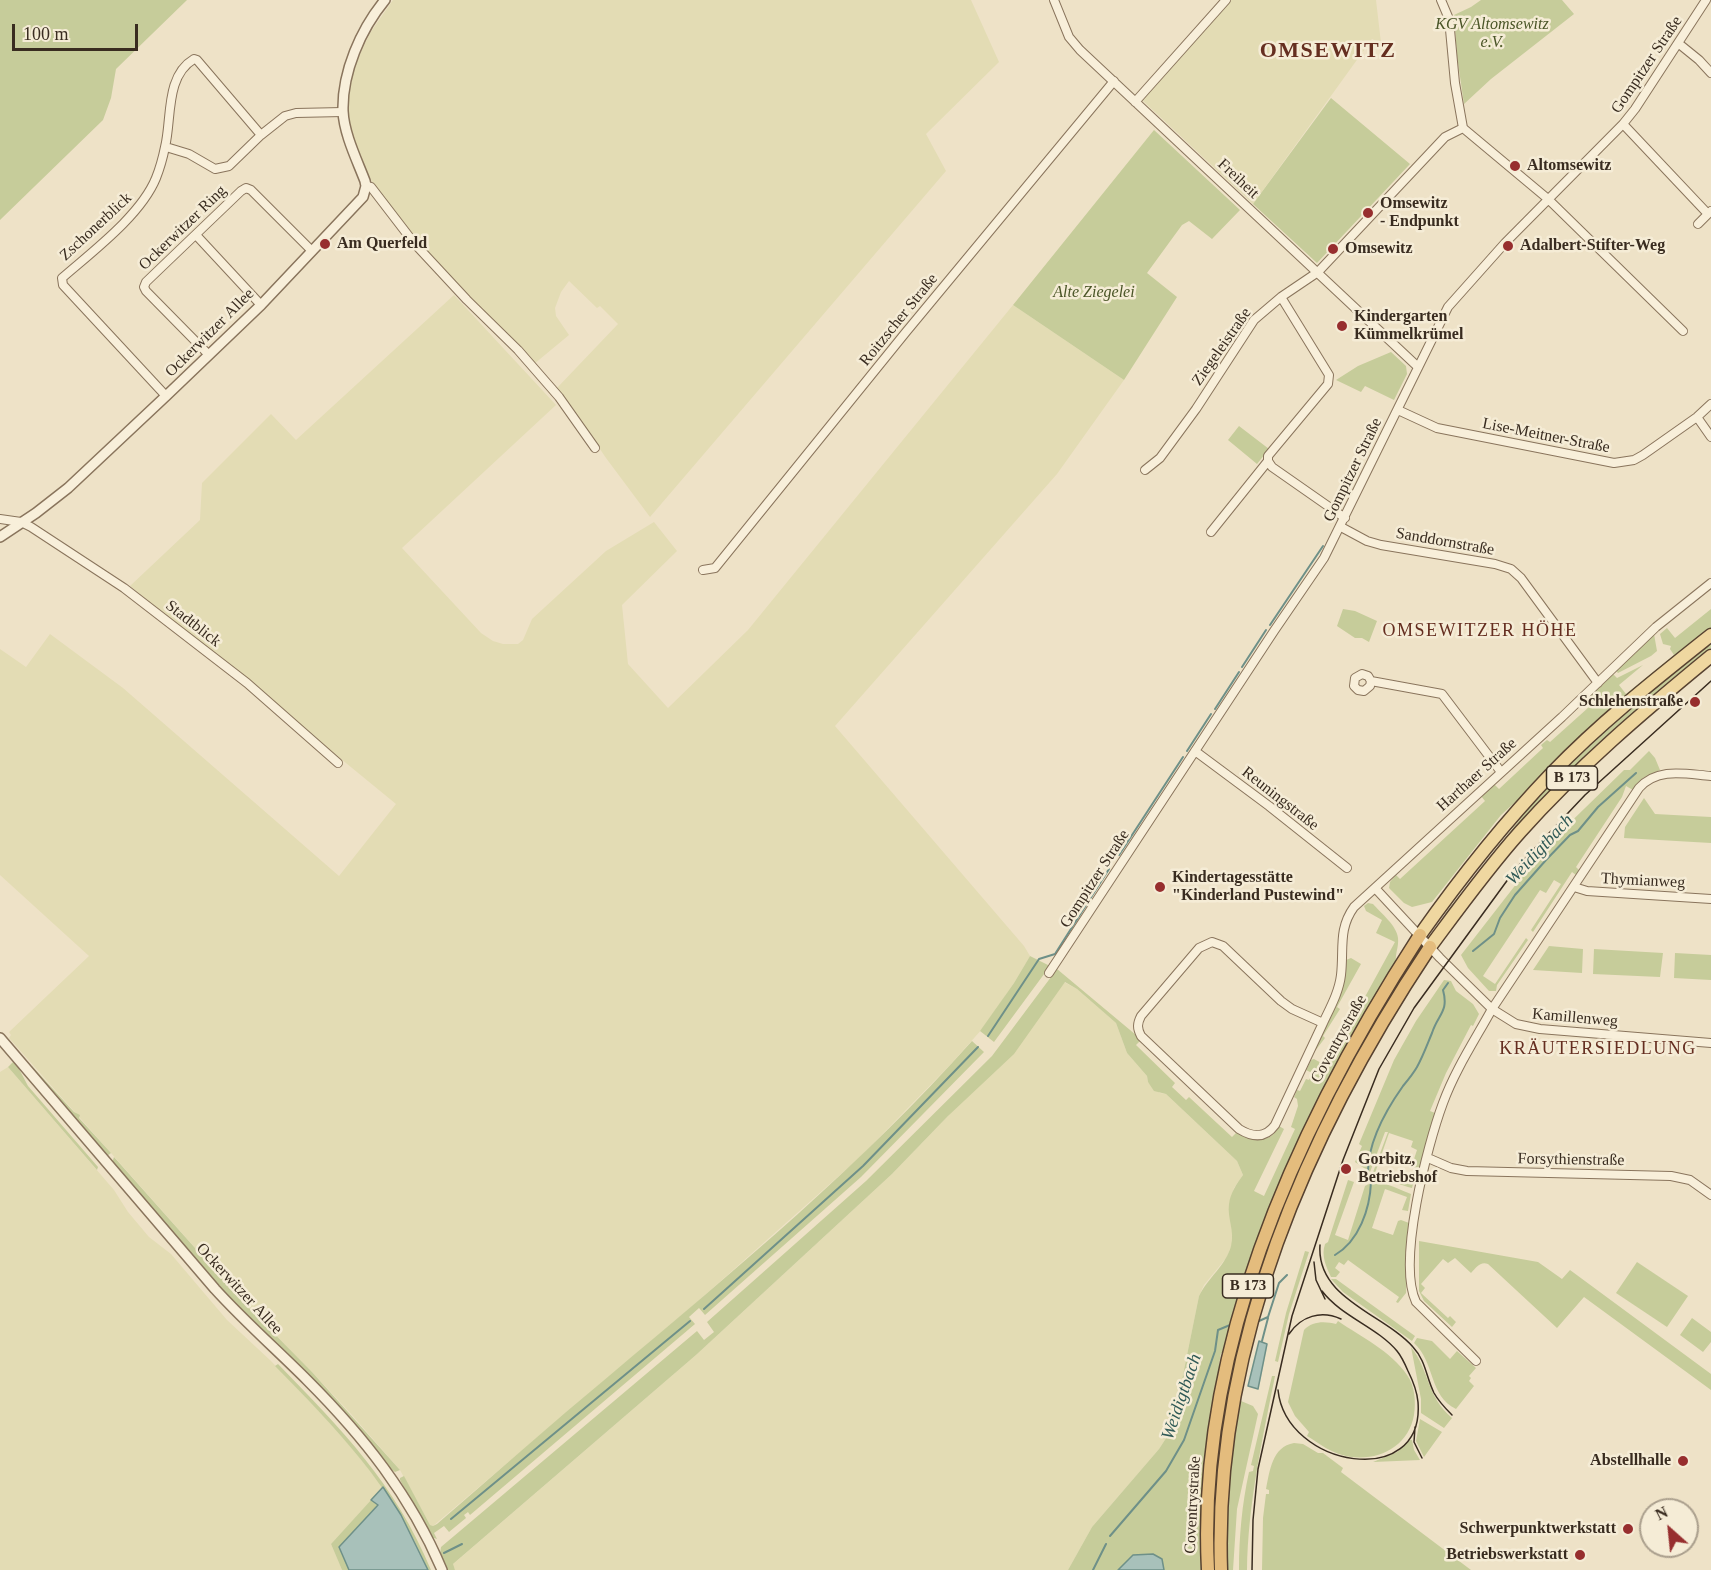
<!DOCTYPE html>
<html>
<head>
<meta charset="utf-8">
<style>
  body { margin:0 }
  #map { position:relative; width:1711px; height:1570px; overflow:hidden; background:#eee2c7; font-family:"Times New Roman",serif }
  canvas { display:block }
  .north { position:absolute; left:1639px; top:1498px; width:60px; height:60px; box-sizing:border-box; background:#f5ecd6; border:2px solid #aa9f8d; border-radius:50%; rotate:333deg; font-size:16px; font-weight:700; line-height:24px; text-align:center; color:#392c20 }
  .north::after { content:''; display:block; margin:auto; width:21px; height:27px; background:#972e2e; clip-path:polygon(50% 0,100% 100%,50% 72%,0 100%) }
  .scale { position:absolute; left:12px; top:24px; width:126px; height:27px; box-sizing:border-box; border:3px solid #392c20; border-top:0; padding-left:8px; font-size:18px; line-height:21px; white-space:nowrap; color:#392c20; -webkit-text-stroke:4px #f5ecd6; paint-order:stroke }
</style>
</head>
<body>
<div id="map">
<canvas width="1711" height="1570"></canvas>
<div class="north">N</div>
<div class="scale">100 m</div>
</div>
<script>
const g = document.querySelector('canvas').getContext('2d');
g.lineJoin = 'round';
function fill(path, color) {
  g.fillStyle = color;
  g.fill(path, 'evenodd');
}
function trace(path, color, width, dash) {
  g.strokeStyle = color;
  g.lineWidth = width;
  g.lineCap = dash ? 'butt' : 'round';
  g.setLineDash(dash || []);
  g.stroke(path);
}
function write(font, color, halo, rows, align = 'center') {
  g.font = font + ' "Times New Roman",serif';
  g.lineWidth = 5;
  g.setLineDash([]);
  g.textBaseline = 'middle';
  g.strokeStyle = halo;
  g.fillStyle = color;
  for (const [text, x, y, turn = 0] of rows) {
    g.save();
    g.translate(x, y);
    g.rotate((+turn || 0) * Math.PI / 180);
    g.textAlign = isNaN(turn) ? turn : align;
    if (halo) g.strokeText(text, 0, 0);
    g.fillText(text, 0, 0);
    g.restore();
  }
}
const farmland = new Path2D(`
  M393,0h578l28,62 -73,72 20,37 -296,346 -44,-59 -42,-62 -8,-7 62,-65 -18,-18 -3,2 -28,-27 -8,11 -6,16 1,8 13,19 -35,29 -72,-74 -44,-48 -42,-53 -7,-13 -20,-49 -3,-22 8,-38 16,-34z
  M1229,0h147l5,43 -9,-4 -119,165 -112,-105z
  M454,295l102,110 -154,143 79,85 12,8 10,3h15l5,-4 9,-21 74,-68 48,-29 23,29 -55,54 6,59 40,44 80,-78 265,-325 111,75 -67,94 -222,252 189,220 6,10 -16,27 -31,45 -33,37 -91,93 -163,145 -263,223 -3,-1 -30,-55 -48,-55 -40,-43 -68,-69 -235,-265 2,-3 -2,-3 80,-76 -89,-81v-226l26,18 24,-33 73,54 216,188 57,-72 -266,-218 70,-66 2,-37 69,-69 25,26z
  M1064,982l13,7 39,34 11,30 20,23 1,6 12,11 6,1 71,67 6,14 -9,13 -5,16 4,25 -1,15 -5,13 -23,28 -5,11 -27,133 -13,20 -67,78 -24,43h-613l-3,-5 244,-210 196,-181 56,-58z
  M8,1067l106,123 14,22 21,25 22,17 56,66 44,41 66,69 46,57 -52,57 11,26h-342v-498z`);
const green = new Path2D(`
  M0,0h187l-71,69 -5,29 -8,22 -103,100z
  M1481,0h81l12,14 -83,65 -27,25 -7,-48 -3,-41 17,-8z
  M1331,98l79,66 -93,99 -64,-59z
  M1154,130l86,80 -28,29 -23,-18 -7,4 -35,48 30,24 -53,83 -111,-75z
  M1391,352l15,14 1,8 -13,26 -29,-14 -4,6 -25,-12 22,-14z
  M1239,426l30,23 -12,15 -29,-24z
  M1343,609l12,2 22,10 -8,21 -7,-4h-7l-18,-12z
  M1711,609v19l-35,28 -175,159 -69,87 -20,5 -8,-4 -15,-15 1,-6 6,-7 4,4 85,-78 -4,-5 13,-12 5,5 44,-41 -2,-3 6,-5 3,2 39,-35 -4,-6 28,-27 4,4 26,-13 -24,20 7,9 48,-39 -4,-6 1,-3 -8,-2 -3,-10 7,-6 8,10z
  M1654,634l3,17 -6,5 -33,17 -2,-2z
  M1711,641v7c-67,54 -132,110 -189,174 -26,30 -50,62 -74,93l-3,-1 99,-125 58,-57z
  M1649,751l6,7 5,12 -17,8 -10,12 -7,-4 -4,11 -46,70 3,3 -3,5 -4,-3 -39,60 -2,-2 30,-46 -7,-4 -8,13 -6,-3 -57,86 12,8 31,-46 2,2 -31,45 -1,6h-7l-21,-23 -7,-13 84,-108 79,-77h6z
  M1644,798l11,16 56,3v26l-87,-5 1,-11z
  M1368,903l5,1c8,9 24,22 25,34 1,9 -3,15 -2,24 -48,76 -91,155 -123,239 -20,49 -33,101 -48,152h-4l-2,12 3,1c-13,64 -25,138 -20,204h-134l24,-43 67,-78 13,-20 27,-133c9,-18 27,-31 32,-50 4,-15 -4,-28 -2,-42 1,-10 8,-21 14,-29l-6,-14 -71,-67 -12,-3 -6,-9 -1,-6 -20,-23 -11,-30 -39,-34 -12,-7 -51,72 -66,62 -56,58 -196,181 -243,209 2,6h-9l-6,-16 1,-7 256,-216 7,9 10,-8 -7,-10 159,-141 126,-125 65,-87 79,66 4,6 -4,4 39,38 -3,4 14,13 3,-3 43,40 5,-5c15,10 34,12 42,-6l5,3 -30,62 10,5 31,-67 -4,-2 7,-21 -1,-7 -3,-2 3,-7 3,1 6,-12 3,1 3,-7 -6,-3 5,-10 3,-1 11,6 24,-39 46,-84 -19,-9 6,-13 -16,-9 -2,-5z
  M1549,946l34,3 -1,24 -49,-3z
  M1594,949l69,4 -3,24 -67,-3z
  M1675,953l36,2v25l-37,-2z
  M1030,956l20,10 -56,76 -14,-11 34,-48z
  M1351,958l10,6 -24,43 3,2 -17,27 2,2 -10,13 26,-59 5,-32z
  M1444,980l7,1 5,10 17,13 6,10 -6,12 -2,-1 -25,48 -16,38 5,2 -15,54 -9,1 6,-18 -6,-3 2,-6 -24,-8 -14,40 24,8 2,-6 8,3 6,-2 -3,12 -4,-1 -36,-12 16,-43h-3l-15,40 -15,-10 7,-16 -3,-2 35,-84 22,-39z
  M972,1041l12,11 -123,125 -156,138 -6,-7 -10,9 6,7 -225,191 -2,-3 -4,3 2,3 -17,14 -5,-6 -10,7 3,6 -6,-2 -31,-57v-2l4,-2 26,49 3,1 4,-2c58,-50 114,-100 172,-148 126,-106 254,-212 363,-335z
  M13,1062l4,3 11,21 70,81 -1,3 -89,-103z
  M32,1066l42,46 6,3 -1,3 32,35 -4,3 -76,-88z
  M114,1157l130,146 68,69 88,98 -5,2 -4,-3 -21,-26 -62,-68 -69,-67 -127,-145z
  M1348,1180l6,2 -19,53 13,5 17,-54c14,-8 30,2 46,8l-3,17 -6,-1 5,-13 -22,-8 -13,39 21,7 5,-14 3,-1 8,3 -3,70 -8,10 -2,-1 3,-5 -51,-37 -4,5 -5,-3 -4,6 5,4 -4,5h-5c-5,-11 -10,-21 -6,-33l3,-2z
  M1419,1241l119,21 24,17 8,-9 141,104v16l-127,-93 -27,31 -69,-64c-8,-3 -12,4 -17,9l-16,-15 -7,5 -5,-4 -22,25 4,4 -4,5 27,25 2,-2 6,6 -4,5 -28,-26 -5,-10z
  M1305,1251l4,1 -20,62 -11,48 -3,-1 11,-48z
  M1637,1262l51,34 -21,31 -51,-34z
  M1331,1279h5l79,57 -3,5 -69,-49z
  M1692,1318l19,14v10l-8,10 -23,-17z
  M1338,1321c23,16 53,30 69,54 8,11 9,27 7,40 -6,35 -43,50 -75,39 -12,-4 -22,-12 -32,-18l2,-4 -14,-16 -7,-14 16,-72c8,-9 21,-9 32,-6z
  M1417,1338l15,3 18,18 7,-8 19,17 -7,8 2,2 -2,3 5,5 -18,23c-27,-13 -21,-47 -42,-66z
  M1411,1347c19,24 15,49 41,71l-8,10 -23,-15v-14z
  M278,1364c64,66 117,119 153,206h-3c-33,-81 -93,-143 -153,-204z
  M1272,1376h3c-13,65 -27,128 -28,194h-8c0,-33 3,-66 10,-98l4,-1 1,-5 -3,-1z
  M1241,1401l12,5 5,8 -21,95 -4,61h-7v-76l12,-91z
  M1420,1419l22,13 -18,25 -8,-16z
  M1410,1440h2l2,10 6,10 -47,2 24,-10z
  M1294,1443l9,1 15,9h5l20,15 -2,4 130,98h-209l1,-52 3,-24h3v-4l-3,-1c4,-19 6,-42 28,-46z
  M371,1500l7,5 -39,42 10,23h-7l-11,-26z`);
const water = new Path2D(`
  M1259,1341l8,3 -9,45 -10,-3z
  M383,1487l18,28 27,55h-79l-10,-23 39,-42 -7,-5z
  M1153,1554l9,5 2,11h-46l15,-15z`);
const stream = new Path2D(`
  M1270,625l53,-79
  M1242,667l24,-37
  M1215,709l24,-37
  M1187,751l24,-37
  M1119,855l64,-98
  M1473,951l21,-17 6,-16 15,-23 31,-35 24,-25 8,-4 20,-24 38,-34
  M988,1036l51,-77 16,-5 54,-85
  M1368,1172c0,-29 18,-62 35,-86 5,-6 10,-12 14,-19 6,-11 10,-22 15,-34 6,-19 17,-21 11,-43l5,-7
  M1335,1255c24,-14 35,-46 36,-73
  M704,1309l159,-143 115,-119
  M1259,1321l9,-4 11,-34 8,-8
  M1262,1341l6,-23
  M451,1519l239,-198
  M1110,1536l56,-65 18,-31 31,-89 3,-21 12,-5
  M444,1553l18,-9
  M1093,1570l13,-26`);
const minor = new Path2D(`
  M1054,0l15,37 11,13 338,317
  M1441,0l8,19 6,64 8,45 85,71 135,132
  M1678,43l21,17 12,13
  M1135,102l91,-102
  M1623,124l85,90 3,-3
  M166,147l23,7 26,15 14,-3 32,-31
  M366,186l5,1 43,56 53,57 51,50 41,47 36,51
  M1698,224l10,-10
  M196,235l65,70
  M1281,297l48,78 -1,9 -60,72v5l4,6 73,51
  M209,355l-63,-64 -2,-4 2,-5 95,-91 5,-3 5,2 61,61
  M166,396l-103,-111 -1,-7c31,-27 79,-63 94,-100 4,-10 7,-21 9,-31 7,-28 0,-71 29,-88l3,1 64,75 24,-19 11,-3 47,-1
  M1398,410l39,18 177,35 20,-3 9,-5 54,-38 14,-13
  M1697,417l14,20
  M1145,470l15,-12 36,-49 58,-89 27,-23 37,-25 127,-135 18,-9
  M0,519l21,3 10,5 93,61 123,95 91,80
  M1341,527l26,14 14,4 114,19 16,5 10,9 77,105
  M1211,532l57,-71
  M703,570l12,-2 191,-236 208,-251
  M1371,681l-1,5 -6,5 -6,-1 -4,-4 1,-8 7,-4 6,2 3,5 71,13 59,78
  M1195,751l74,55 78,62
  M1574,887l13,4 124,8
  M1375,888l65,70 52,51 24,15 24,5 171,14
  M1212,942l11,4 58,55 11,8 31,14 -48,102c-10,14 -23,12 -36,4l-98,-93c-4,-8 -4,-12 0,-20l58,-68z
  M1049,973l225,-342 50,-73 124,-251 57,-64 118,-119 12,-15 71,-109
  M1323,1023c7,-15 16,-31 18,-48 3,-26 -3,-46 13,-68l208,-190 94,-90 55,-44
  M1428,1158l23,10 16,3 204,5 19,4 21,15
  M1476,1361l-60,-59c-19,-40 11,-156 27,-199 12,-33 32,-63 49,-94l147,-221c19,-21 46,-14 72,-12`);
const tertiary = new Path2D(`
  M0,537l36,-24 32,-25 98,-92 95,-91 102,-108 3,-11 -1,-5c-8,-21 -21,-47 -22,-70 -1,-39 18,-82 42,-111
  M0,1038l215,251c29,32 61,60 92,91 56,56 104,116 135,190`);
const primary = new Path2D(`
  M1420,935c41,-58 83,-111 132,-162 49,-51 105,-95 159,-138
  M1430,947c29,-39 57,-78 90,-115 58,-65 124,-121 191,-176`);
const trunk = new Path2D(`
  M1208,1570c-12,-225 92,-450 212,-635
  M1221,1570c-8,-224 87,-440 209,-623`);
const tram = new Path2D(`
  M1320,1245c-4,54 64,69 93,102 13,14 13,30 21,46 5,9 11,15 18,22
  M1314,1262l2,18 9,19
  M1289,1334c12,-18 32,-24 52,-15
  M1278,1390c8,78 147,101 140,12 -1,-11 -5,-21 -10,-31 -3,-7 -6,-14 -11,-20 -20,-24 -55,-34 -75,-60
  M1415,1427l-1,15 8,16
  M1252,1570l1,-50 5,-51 34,-153 51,-156 36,-91 35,-61 103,-141 68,-72 126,-114`);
const markers = [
  [1515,166,6,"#972e2e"],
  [1368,213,6,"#972e2e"],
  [325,244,6,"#972e2e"],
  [1508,246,6,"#972e2e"],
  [1333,249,6,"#972e2e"],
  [1342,326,6,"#972e2e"],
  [1695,702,6,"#972e2e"],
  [1160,887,6,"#972e2e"],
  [1346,1169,6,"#972e2e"],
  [1683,1461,6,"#972e2e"],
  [1628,1529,6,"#972e2e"],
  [1580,1555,6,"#972e2e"]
];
const shields = [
  [1572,778,51],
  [1248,1286,51]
];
const shieldNames = [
  ["B 173",1572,778],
  ["B 173",1248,1286]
];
const parkNames = [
  ["KGV Altomsewitz",1492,25],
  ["e.V.",1492,43],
  ["Alte Ziegelei",1094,293]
];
const streetNames = [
  ["Gompitzer Straße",1647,65,-56],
  ["Freiheit",1238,179,43],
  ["Zschonerblick",96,227,-43],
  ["Ockerwitzer Ring",183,228,-44],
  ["Roitzscher Straße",899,320,-51],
  ["Ockerwitzer Allee",210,333,-45],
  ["Ziegeleistraße",1222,347,-55],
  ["Lise-Meitner-Straße",1546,436,11],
  ["Gompitzer Straße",1353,470,-64],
  ["Sanddornstraße",1445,542,10],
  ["Stadtblick",193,624,38],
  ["Harthaer Straße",1477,775,-42],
  ["Reuningstraße",1280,799,38],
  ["Gompitzer Straße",1095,879,-57],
  ["Thymianweg",1643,881,3],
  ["Kamillenweg",1575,1018,5],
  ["Coventrystraße",1339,1039,-61],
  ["Forsythienstraße",1571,1160,1],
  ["Ockerwitzer Allee",239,1289,47],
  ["Coventrystraße",1193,1505,-87]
];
const poiNames = [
  ["Altomsewitz",1527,166],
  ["Omsewitz",1380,204],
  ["- Endpunkt",1380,222],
  ["Am Querfeld",337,244],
  ["Adalbert-Stifter-Weg",1520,246],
  ["Omsewitz",1345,249],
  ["Kindergarten",1354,317],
  ["Kümmelkrümel",1354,335],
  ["Schlehenstraße",1683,702,"right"],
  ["Kindertagesstätte",1172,878],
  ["\"Kinderland Pustewind\"",1172,896],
  ["Gorbitz,",1358,1160],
  ["Betriebshof",1358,1178],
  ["Abstellhalle",1671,1461,"right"],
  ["Schwerpunktwerkstatt",1616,1529,"right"],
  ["Betriebswerkstatt",1568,1555,"right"]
];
const neighbourhoodNames = [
  ["OMSEWITZER HÖHE",1480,631],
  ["KRÄUTERSIEDLUNG",1598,1049]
];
const waterNames = [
  ["Weidigtbach",1540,850,-47],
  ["Weidigtbach",1182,1397,-71]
];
const districtNames = [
  ["OMSEWITZ",1328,51]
];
fill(farmland, '#e3dcb4');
fill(green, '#c6cc9a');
fill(water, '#a8c1ba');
trace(water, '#6e9088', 1.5);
trace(stream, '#6e9088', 2);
trace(minor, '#89745c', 10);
trace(tertiary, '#89745c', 12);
trace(primary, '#574230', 15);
trace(trunk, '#574230', 15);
trace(minor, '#f8efda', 8);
trace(tertiary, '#f8efda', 9);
trace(primary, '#efd7a0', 12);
trace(trunk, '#e4bc7d', 12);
trace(tram, '#392c20', 1.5);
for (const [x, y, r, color] of markers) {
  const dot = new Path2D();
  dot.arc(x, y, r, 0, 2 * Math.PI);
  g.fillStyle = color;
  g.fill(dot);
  trace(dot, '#f5ecd6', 2);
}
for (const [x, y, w] of shields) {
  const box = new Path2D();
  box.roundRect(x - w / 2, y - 12, w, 24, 4.5);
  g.fillStyle = '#f5ecd6';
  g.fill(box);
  trace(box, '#392c20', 1.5);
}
write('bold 15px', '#392c20', null, shieldNames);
write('italic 16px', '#4a5527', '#f5ecd6', parkNames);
write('16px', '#392c20', '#f5ecd6', streetNames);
write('bold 16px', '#392c20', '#f5ecd6', poiNames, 'left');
g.letterSpacing = '1.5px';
write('18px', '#652e20', '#f5ecd6', neighbourhoodNames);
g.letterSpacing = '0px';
write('italic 18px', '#2f5956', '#f5ecd6', waterNames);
g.letterSpacing = '1.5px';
write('bold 22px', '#652e20', '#f5ecd6', districtNames);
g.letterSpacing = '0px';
</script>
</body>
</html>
